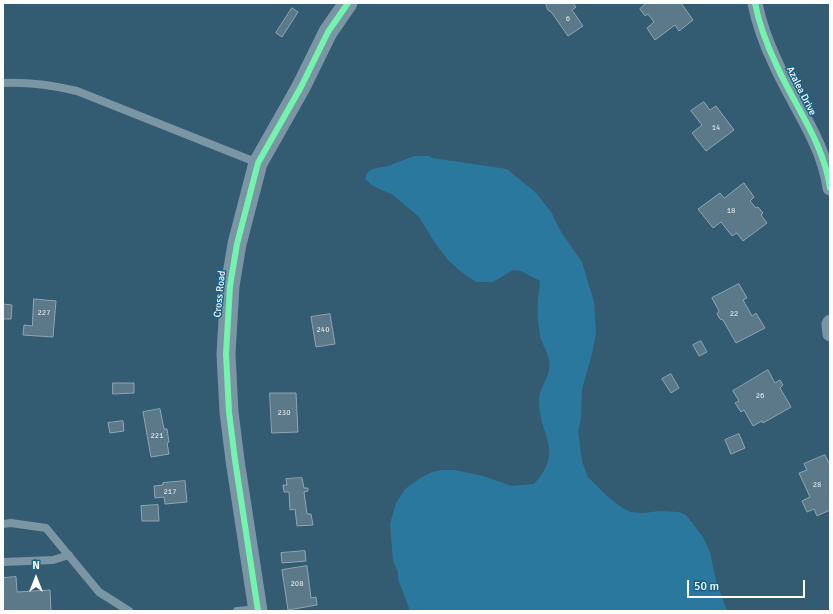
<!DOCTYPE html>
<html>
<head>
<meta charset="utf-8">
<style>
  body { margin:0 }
  #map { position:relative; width:833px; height:614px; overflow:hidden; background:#335b71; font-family:Signika,sans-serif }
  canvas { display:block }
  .frame { position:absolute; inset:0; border:4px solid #fff; pointer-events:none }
  .north { position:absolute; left:16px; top:558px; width:40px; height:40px; -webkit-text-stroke:3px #1a628a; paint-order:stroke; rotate:0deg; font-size:11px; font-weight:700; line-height:16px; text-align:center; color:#fff }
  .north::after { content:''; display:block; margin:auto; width:14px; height:18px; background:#fff; clip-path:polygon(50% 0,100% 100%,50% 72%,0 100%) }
  .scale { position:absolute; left:687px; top:580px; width:118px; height:18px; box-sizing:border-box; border:2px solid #fff; border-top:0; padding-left:5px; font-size:12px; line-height:14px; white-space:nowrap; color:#fff; -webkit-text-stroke:3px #1a628a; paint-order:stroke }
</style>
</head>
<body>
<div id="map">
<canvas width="833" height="614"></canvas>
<div class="frame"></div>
<div class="north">N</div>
<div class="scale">50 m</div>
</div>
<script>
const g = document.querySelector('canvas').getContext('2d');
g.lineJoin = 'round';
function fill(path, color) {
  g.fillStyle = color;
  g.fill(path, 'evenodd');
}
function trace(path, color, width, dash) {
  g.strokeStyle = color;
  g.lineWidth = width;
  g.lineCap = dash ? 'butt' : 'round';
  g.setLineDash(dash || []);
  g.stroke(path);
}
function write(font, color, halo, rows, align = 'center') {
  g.font = font + ' Signika,sans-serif';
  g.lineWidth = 3;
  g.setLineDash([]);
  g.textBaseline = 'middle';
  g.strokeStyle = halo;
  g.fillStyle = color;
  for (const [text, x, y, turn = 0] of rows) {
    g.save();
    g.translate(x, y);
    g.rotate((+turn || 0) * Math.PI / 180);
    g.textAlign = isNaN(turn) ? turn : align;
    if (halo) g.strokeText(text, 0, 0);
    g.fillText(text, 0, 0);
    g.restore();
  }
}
const green = new Path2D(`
  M414,156h15l3,2 75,11 29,24 15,19 10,20 21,30 12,40 2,30 -4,22 -10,35 -1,30 -3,12 4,30 6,16 20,20 16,12 7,3 12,1 17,-2 19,1 7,3 17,22 7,15 6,29 11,30h-317l-12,-32v-7l-5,-11 -3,-37 6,-21 9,-14 17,-12 10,-5 10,-2h13l28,6 29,10 22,-2c32,-34 4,-49 5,-85 1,-14 13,-24 10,-38 -1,-9 -7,-17 -9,-26 -4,-20 -2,-35 0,-54l-19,-10 -8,-1 -20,12h-17l-16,-11 -12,-11 -13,-17 -16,-26 -26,-22 -20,-9 -8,-7 2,-6 5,-4 16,-3z`);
const building = new Path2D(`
  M546,3h27l3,4 -4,3 11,16 -15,10 -16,-23 -4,-3z
  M647,3h34l12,17 -14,11 -4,-6 -20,15 -8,-12 7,-6 -6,-8 -3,2 -5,-7z
  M292,8l6,4 -16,25 -6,-4z
  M704,102l6,8 6,-4 18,24 -28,21 -14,-18 10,-8 -11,-14z
  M744,183l10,14 -4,4 6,7 2,-1 5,6 -2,2 6,8 -24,18 -6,-8 -5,3 -11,-14 -8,6 -15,-19 22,-16 4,5z
  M739,284l8,14 -4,2 9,16 4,-3 9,15 -29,15 -13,-23 -3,-1 -3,-5 2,-3 -7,-13z
  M34,299l22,2 -3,36 -30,-2 1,-10 8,1z
  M3,304l9,1 -1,14h-8z
  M330,314l5,30 -19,3 -5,-30z
  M701,341l6,11 -8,4 -6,-11z
  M768,370l7,13 5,-3 3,5 -3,3 11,19 -28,16 -1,-2 -9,5 -9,-16 -3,2 -6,-9 4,-2 -6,-10z
  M671,374l8,14 -8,5 -9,-14z
  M113,383h21v10l-21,1z
  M270,393h26l2,39 -26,1z
  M160,409l4,20h3l2,13 -2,1 2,11 -18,3 -8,-45z
  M123,421l1,10 -14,2 -2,-10z
  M739,434l6,14 -14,6 -6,-14z
  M825,455l5,10v45l-13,6 -3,-7 -7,3 -5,-11 8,-4 -11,-24 8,-3 -3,-6z
  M302,478l2,10h4v3l-4,1 3,22h4l2,11 -16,1 -2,-17 -5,1 -1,-18h-5l-1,-7h4l-1,-6z
  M185,481l2,21 -22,2 -1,-7 -9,1 -1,-12 9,-1v-2z
  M158,505l1,16h-17l-1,-15z
  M305,551l1,10 -24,2 -1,-10z
  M307,566l4,32 5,-1 1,8 -29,5 -6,-40z
  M16,577l1,15 33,-2 1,21h-48v-33z`);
const service = new Path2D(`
  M3,83c26,-1 49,2 74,8l181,72
  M3,524l8,-1 35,5 53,64 30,19
  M3,562l50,-2 16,-5
  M237,611l21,-2`);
const minor = new Path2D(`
  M755,3c4,21 12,42 21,61 18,41 48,79 54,124
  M830,322l-1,2 1,10`);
const tertiary = new Path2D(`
  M258,611l-23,-151 -6,-48 -3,-58 4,-68 7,-42 21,-81 43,-76 27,-55 20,-29`);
const cycleway = new Path2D(`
  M755,3c4,21 12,42 21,61 18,41 48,79 54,124
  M258,611l-23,-151 -6,-48 -3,-58 4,-68 7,-42 21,-81 43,-76 27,-55 20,-29`);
const numberNames = [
  ["6",568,19],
  ["14",716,128],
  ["18",731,211],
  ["227",44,313],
  ["22",734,314],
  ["240",323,330],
  ["26",760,396],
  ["230",284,413],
  ["221",157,436],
  ["28",817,485],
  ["217",170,492],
  ["208",297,584]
];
const streetNames = [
  ["Azalea Drive",801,91,63],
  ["Cross Road",220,294,-84]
];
fill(green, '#2b789f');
fill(building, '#5b7989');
trace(building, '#8ea6b4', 1);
trace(service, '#7a96a5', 8);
trace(minor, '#7a96a5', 15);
trace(tertiary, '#7a96a5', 19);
trace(cycleway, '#73f3ae', 6);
write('8px', '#d6dee2', null, numberNames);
write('10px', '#fff', '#1a628a', streetNames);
</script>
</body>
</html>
